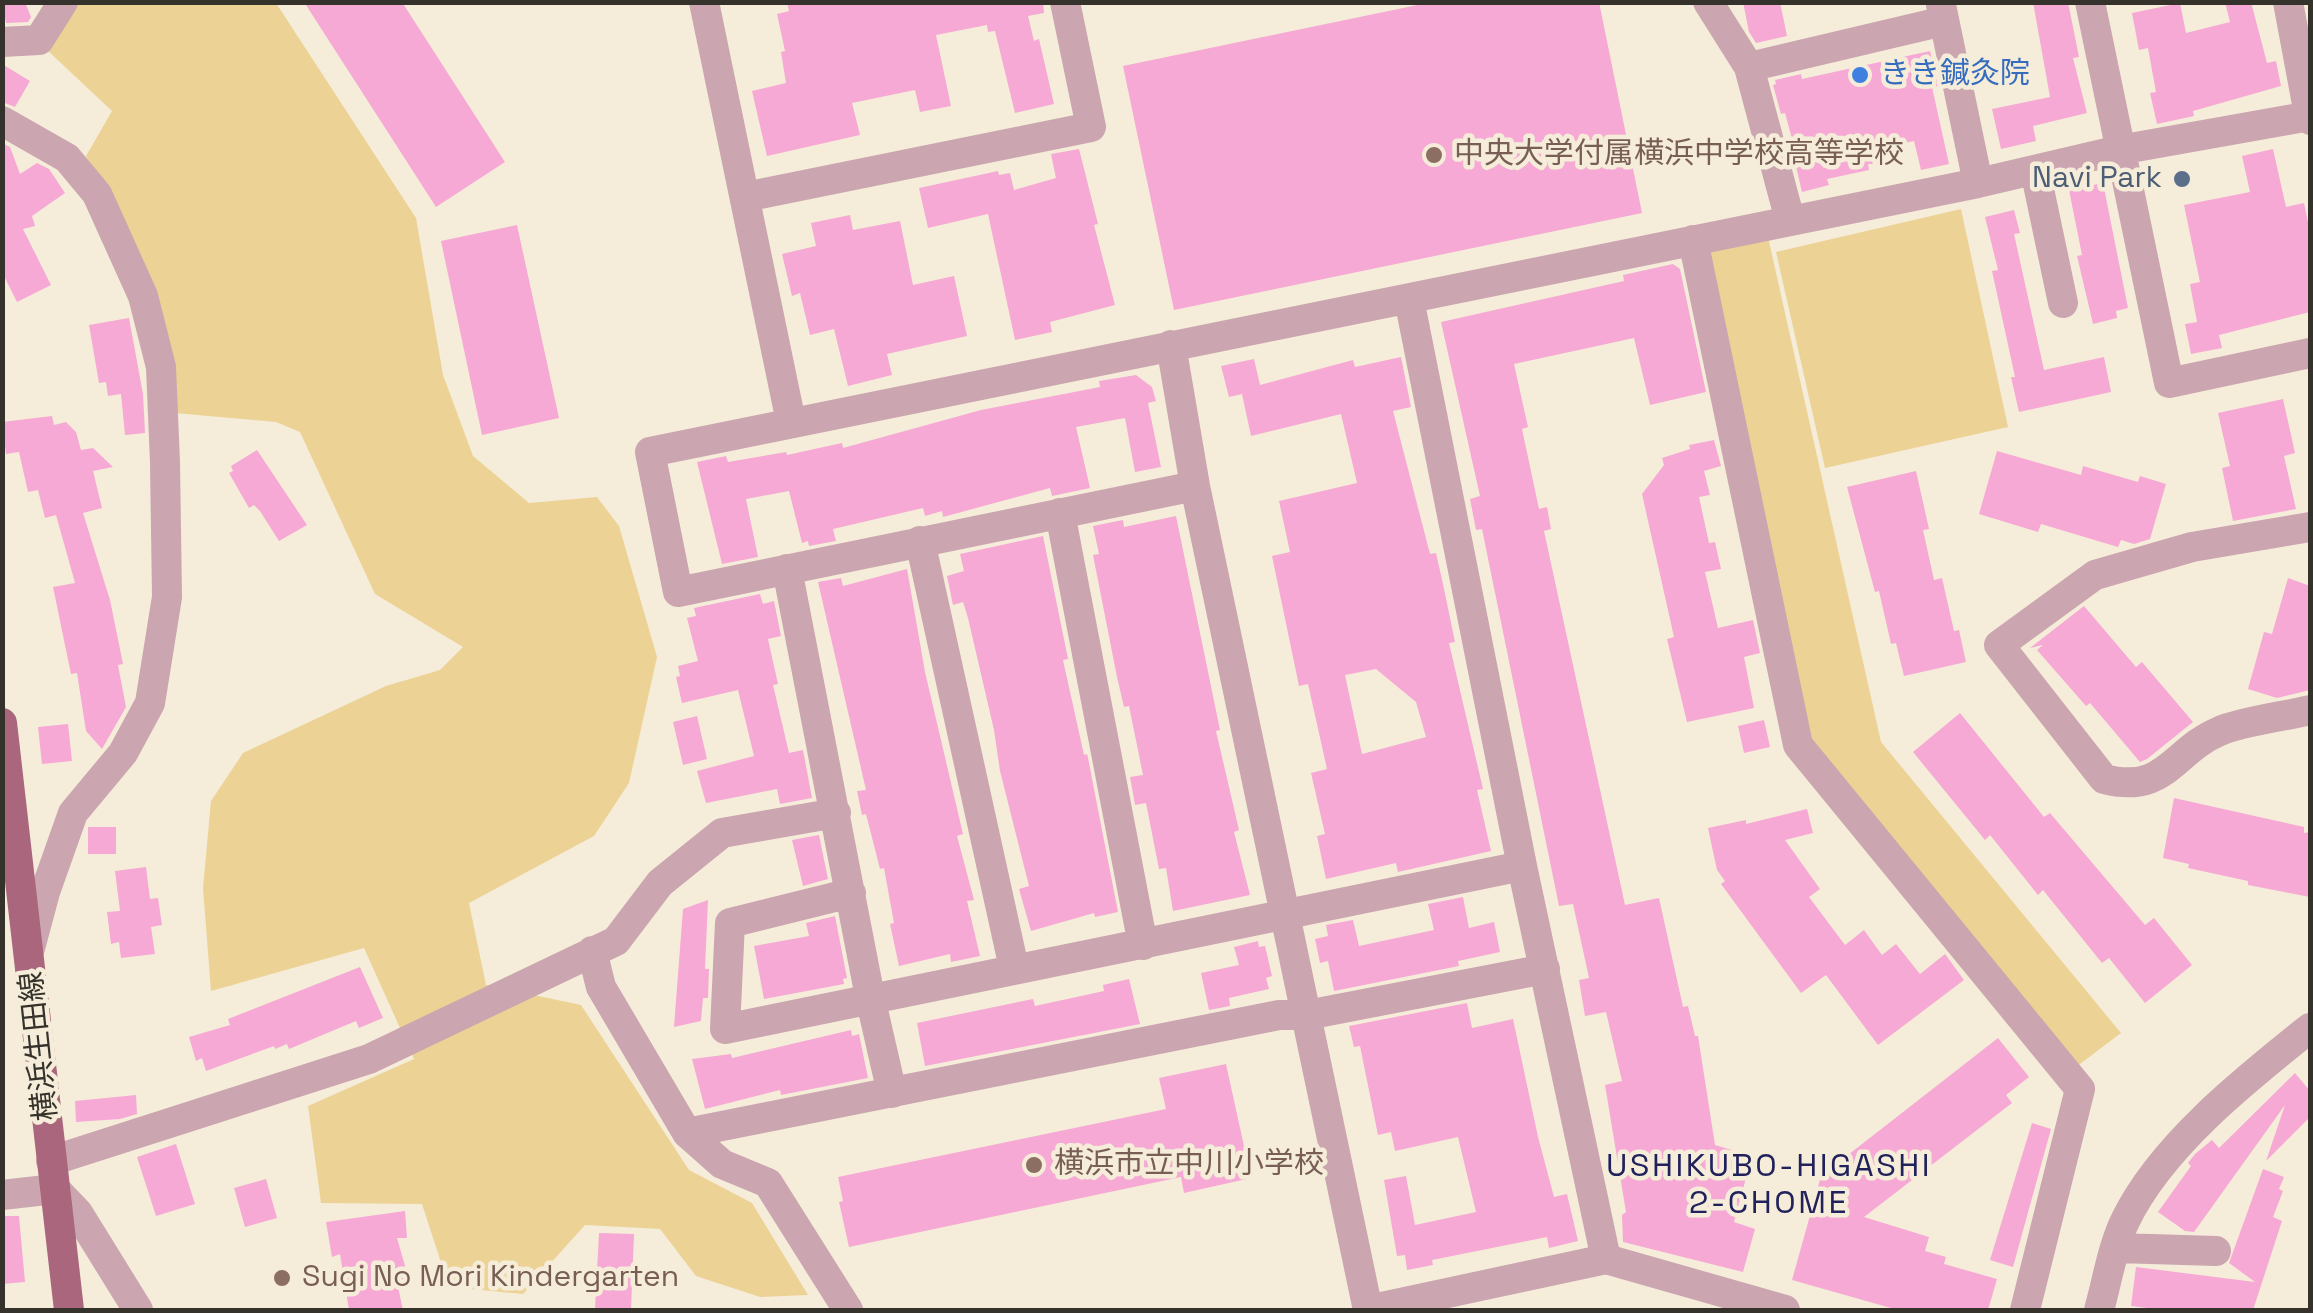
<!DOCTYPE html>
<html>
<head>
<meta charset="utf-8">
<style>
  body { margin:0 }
  #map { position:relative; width:2313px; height:1313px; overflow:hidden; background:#f5edda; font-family:"Space Grotesk",sans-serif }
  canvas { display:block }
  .frame { position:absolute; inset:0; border:5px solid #35322b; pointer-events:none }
</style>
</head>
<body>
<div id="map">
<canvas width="2313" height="1313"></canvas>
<div class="frame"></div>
</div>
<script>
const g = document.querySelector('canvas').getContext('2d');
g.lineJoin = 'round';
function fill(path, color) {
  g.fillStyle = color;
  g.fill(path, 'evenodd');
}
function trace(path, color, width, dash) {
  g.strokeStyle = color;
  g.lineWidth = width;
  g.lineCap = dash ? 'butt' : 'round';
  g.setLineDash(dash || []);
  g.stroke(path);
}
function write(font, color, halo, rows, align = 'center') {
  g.font = font + ' "Space Grotesk","Noto Sans JP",sans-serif';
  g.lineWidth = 9;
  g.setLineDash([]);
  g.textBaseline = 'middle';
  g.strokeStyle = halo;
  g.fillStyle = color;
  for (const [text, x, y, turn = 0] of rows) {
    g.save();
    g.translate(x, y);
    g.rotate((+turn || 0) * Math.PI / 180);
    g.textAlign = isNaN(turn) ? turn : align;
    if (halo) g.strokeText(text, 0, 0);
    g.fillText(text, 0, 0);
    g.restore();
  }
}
const green = new Path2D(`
  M75,3h201l140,215 27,157 30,81 56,47 68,-6 22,29 38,131 -28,126 -35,53 -125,67 17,82 95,20 108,165 63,33 56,92 -48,2 -64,-21 -36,-47 -75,-4 -62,69 -74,-7 -27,-83 -101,-1 -13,-97 106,-47 -50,-111 -153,43 -8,-103 8,-87 32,-48 143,-67 54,-16 23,-23 -88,-53 -75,-162 -24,-10 -101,-9 -27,-133 -62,-124 26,-45 -66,-62z
  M1961,209l47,218 -183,41 -49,-216z
  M1768,237l113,505 240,291 -49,37 -263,-335 -108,-487z`);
const building = new Path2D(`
  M2,2h23l6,15 -3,5 -22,1z
  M304,2h98l103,160 -69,45z
  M787,2h256l1,11 -16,3 6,25 5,-2 15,65 -39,9 -20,-82 -7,1 -1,-7 -51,10 15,71 -31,6 -5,-22 -63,13 8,32 -93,21 -15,-65 34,-8 -5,-31 4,-1 -8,-37 12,-3z
  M1432,2h167l43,211 -468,97 -51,-244z
  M1743,2h37l7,34 -31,7 -7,-11z
  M2033,2h35l11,55 -6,1 14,55 -54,13 3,15 -35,8 -9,-40 58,-12z
  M2225,2h26l16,61 9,-2 5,25 -88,25 1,5 -37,8 -7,-31 6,-1 -8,-44 -9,2 -7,-37 48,-10 6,30 44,-11z
  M1930,51l8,35 -6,1 17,77 -28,6 -7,-29 -45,9 4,14h-5l1,6 -42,9 2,6 -27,7 -7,-30 3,-1 -13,-48 -4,1 -8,-29 3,-1 -1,-4 26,-6 1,5z
  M2,64l28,17 -15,26 -13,-5z
  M2,143l8,4 10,27 17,-11 12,6 16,24 -33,23 3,10 -12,3 28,56 -34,17 -15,-30z
  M1079,149l19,75 -4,1 21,80 -65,17 2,10 -37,8 -27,-126 -60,14 -9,-40 79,-17 1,4 11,-2 4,17 42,-12 -5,-24z
  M2273,149l13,58 18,-4 6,29v80l-91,23 3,13 -31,6 -6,-30 12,-2 -7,-38 10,-2 -16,-77 66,-13 -8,-36z
  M2103,183l25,125 -12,3 1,7 -24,6 -16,-68 5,-1 -13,-65z
  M2014,210l6,23 -6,1 30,136 60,-13 7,35 -92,20 -8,-35h4l-23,-106 6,-1 -13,-53z
  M850,215l3,15 47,-9 13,64 41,-9 13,60 -80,18 5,21 -44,11 -14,-57 -24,6 -10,-42 -8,3 -10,-42 34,-8 -5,-23z
  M517,225l42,193 -77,17 -41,-194z
  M1673,264l7,5 26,123 -56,13 -16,-67 -120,26 14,63 -6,2 17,80 8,-2 4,22 -7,2 81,374 34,-7 24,109 5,-1 7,30h3l17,109 37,11 -18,66 21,7 -12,43 -120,-30 -1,-27 4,-3 -21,-127 17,-4 -16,-69 -21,4 -6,-36 10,-2 -16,-74 -14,2 -77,-377 -6,1 -6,-31 10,-3 -39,-174 183,-41 -1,-6z
  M129,318l14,76 2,39 -20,2 -4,-41 -13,2 -2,-14 -7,1 -10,-58z
  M1401,357l10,50 -18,4 37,143 6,-1 7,31 12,58 -6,1 34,146 -6,1 14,61 -93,21 -2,-9 -70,16 -9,-43 8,-2 -14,-61 16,-4 -19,-85 -9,2 -27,-130 18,-4 -11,-51 78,-18 -16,-69 -90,22 -9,-42 -13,3 -8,-31 33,-7 6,26 93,-25 2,7zM1376,669l40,33 10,35 -64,17 -17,-79z
  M1136,375l16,12 4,14 -8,2 13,64 -26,5 -10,-54 -49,9 14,61 -38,8 -2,-8 -107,29 -1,-6 -17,5 -2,-8 -90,21 3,12 -27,5 -1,-5 -6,2 -13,-52 -43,8 12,58 -36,7 -25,-102 29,-6 2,6 58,-10 1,3 55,-12 1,5 138,-38 119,-23 -1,-6z
  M2283,399l12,54 -11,3 12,53 -63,12 -11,-53 8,-2 -12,-53z
  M52,416l2,9 12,-3 10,10 5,18 12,-2 20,19 -20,4 9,37 -19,5 27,87 13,64 -5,1 8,42 -24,42 -16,-18 -9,-58 -6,1 -18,-87 22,-4 -19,-68 -11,3 -7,-28 -10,2 -9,-40 -13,2 -4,-32z
  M1714,440l7,26 -17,5 6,24 -11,2 10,46 6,-1 6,27 -16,3 13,56 35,-8 7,33 -16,4 10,51 -67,14 -20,-83 7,-2 -32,-143 22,-29 -2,-7 28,-9 -1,-4z
  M257,450l50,75 -28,16 -19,-30 -6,-6 -5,3 -20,-35 4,-2 -2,-5z
  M1997,451l84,24 2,-9 55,16 2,-6 26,8 -16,55 -16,5 -13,-4 -3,7 -77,-23 -3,8 -59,-18z
  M1916,471l13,58 -6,1 11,50 8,-2 12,53 5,-1 7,32 -62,14 -8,-33 -5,1 -12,-53 -4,1 -28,-105z
  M1176,516l44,214 -4,1 23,99 -5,2 16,63 -77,16 -7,-43 -7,1 -13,-66 -11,2 -5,-28 13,-2 -14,-69 -5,1 -7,-30 -24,-122 6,-1 -6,-28 30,-6 1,7z
  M1043,536l25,123 -5,1 21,95 3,-1 1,4 30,154 -23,5 -1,-4 -63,18 -12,-42 10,-3 -29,-115 -6,-41 -26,-112 -5,-16 -10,3 -6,-29 17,-5 -4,-17z
  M907,569l18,103 38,162 -6,2 17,64 -7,1 13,55 -29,6 -1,-8 -51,12 -9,-42 4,-1 -10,-55 -4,1 -14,-55 -4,1 -5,-24 9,-1 -48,-208 23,-4 2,8z
  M2288,578l22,8v104l-33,8 -29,-9 16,-57 8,2z
  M760,594l3,10 11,-3 7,35 -13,3 10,45 -5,1 16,68 14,-3 9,48 -32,6 -3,-15 -71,14 -9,-32 57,-15 -16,-66 -56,13 -6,-26 4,-1 -2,-10 20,-5 -11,-43 9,-2 -2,-8z
  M2084,606l52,61 6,-5 51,60 -46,37 -7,3 -50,-59 -4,3 -49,-56 6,-5 -13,3z
  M1960,713l84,104 6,-4 95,112 9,-7 38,47 -47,38 -36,-45 -7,5 -59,-73 -5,5 -48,-60 -5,5 -72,-88z
  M697,716l10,43 -24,6 -10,-43z
  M1764,720l6,27 -26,6 -6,-27z
  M68,724l4,37 -30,3 -4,-37z
  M2174,798l130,29v6l6,-1v65l-62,-12v-4l-60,-13 1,-4 -26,-6z
  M1807,809l6,24 -28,7 35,49 -11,8 36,48 19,-15 18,25 14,-11 24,30 25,-20 19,26 -86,65 -52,-70 -25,18 -80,-109 4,-3 -8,-11 -9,-42 38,-8v4z
  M88,827h28v27h-28z
  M819,835l9,44 -25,7 -11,-46z
  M146,867l4,32 8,-1 4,27 -11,2 4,27 -34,4 -2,-16 -8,2 -4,-32 13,-1 -5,-40z
  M1463,897l6,31 25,-6 6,30 -42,9 1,5 -125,25 -6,-30 -8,2 -5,-24 13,-3 -2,-11 27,-5 6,26 75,-16 -6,-26z
  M708,900l-3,69h4l-1,29h-5l-2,23 -27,6 9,-118z
  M835,916l12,62 -4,1 1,5 -80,15 -10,-53 55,-10 -3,-13z
  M1258,941l1,6 6,-1 7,30 -6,2 3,11 -40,9 1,8 -21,4 -8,-37 38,-8 -5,-18z
  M360,967l23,51 -24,10 -3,-7 -67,28 -2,-5 -12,5 -1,-3 -68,25 -4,-13 -6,3 -7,-24 41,-12 -2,-6z
  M1129,979l11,45 -215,42 -8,-43 116,-24 2,7 69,-15 -1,-6z
  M1467,1003l5,25 41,-9 25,118 16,60 13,-3 11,47 -29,7 -2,-11 -115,23 1,5 -26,5 -2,-15 -8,1 -13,-76 22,-4 9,49 61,-13 -18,-75 -63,14 -4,-19 -13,3 -18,-89 -6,1 -5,-21z
  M851,1030l1,6 7,-2 9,44 -87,17 -1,-5 -75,19 -13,-50 39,-5 1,4z
  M1998,1038l31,39 -23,18 6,8 -148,114 65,20 -4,14 21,6 -2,7 53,15 -9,31h-90l-106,-30 29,-104z
  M1226,1064l25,114 -67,15 -3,-16 -332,70 -10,-45 4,-1 -5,-24 328,-68 -7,-31z
  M2295,1073l15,18v26l-44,44 19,-56 -91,127 -9,-1 -27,-19 33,-46 -3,-3 7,-9 17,-14 7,8z
  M136,1095l1,19 -17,5 -44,3 -1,-21z
  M2032,1123l19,6 -38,138 -23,-7z
  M176,1144l19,60 -39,12 -19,-59z
  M2263,1169l21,8 -5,12 4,2 -10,26 9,4 -29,89h-89l-33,-4 5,-39 119,15 -26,-19z
  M266,1179l11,39 -32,9 -11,-39z
  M405,1211l2,27h-10l13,45 -12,4 5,23h-54l-9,-56 -8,3 -6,-35z
  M2,1216h17l6,66 -23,2z
  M599,1233l35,1 -3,76 -36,-1z`);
const minor = new Path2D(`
  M704,2l87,420
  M1708,2l41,65 41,153
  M2090,2l79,381 141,-30
  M2288,2l22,118
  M1941,5l37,178
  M2,42l37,-2 24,-38
  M1749,67l195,-46
  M2,121l65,37 30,36 46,102 18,71 4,95 2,135 -17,106 -27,50 -50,60 -28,79 -15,56
  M2035,170l28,133
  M745,197l346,-70 -26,-125
  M1693,240l105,505 282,344 -55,221
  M1409,299l113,567 84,393
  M1171,345l24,141 173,824
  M1195,486l-517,106 -28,-140 1328,-269 141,-33 191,-34
  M1060,513l83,432
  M2310,527l-118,20 -97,28 -96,70 105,134c62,16 68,-28 116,-48 20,-9 66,-15 90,-21
  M920,541l94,427
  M787,569l83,428 22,96
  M851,893l-121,30 -5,106 797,-163
  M592,951l9,36 86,146 35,31 46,19 80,127
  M687,1133l592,-118h28l238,-46
  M51,1161l318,-102 247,-118 44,-58 62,-50 114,-20
  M2,1195l53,-6 23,24 60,97
  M2117,1248l99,3
  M1368,1310l238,-51 179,51
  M2099,1310c8,-28 13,-62 26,-89 36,-75 121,-142 185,-193`);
const major = new Path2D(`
  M2,723l67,587`);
const markers = [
  [1860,75,10,"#3f7fe0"],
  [1434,155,10,"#8d6e63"],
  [2182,179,10,"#5c6f8a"],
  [1034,1165,10,"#8d6e63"],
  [282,1278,10,"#8d6e63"]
];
const shopNames = [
  ["きき鍼灸院",1880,75]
];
const educationNames = [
  ["中央大学付属横浜中学校高等学校",1454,155],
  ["横浜市立中川小学校",1054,1165],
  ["Sugi No Mori Kindergarten",302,1278]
];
const serviceNames = [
  ["Navi Park",2162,179]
];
const streetNames = [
  ["横浜生田線",40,1046,-96]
];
const neighbourhoodNames = [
  ["USHIKUBO-HIGASHI",1769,1167],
  ["2-CHOME",1769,1204]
];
fill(green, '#ecd295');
fill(building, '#f6a9d4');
trace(minor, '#cba5af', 30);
trace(major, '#a9667c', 30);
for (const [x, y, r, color] of markers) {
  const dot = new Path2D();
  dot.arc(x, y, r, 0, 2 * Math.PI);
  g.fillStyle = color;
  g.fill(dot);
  trace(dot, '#f5edda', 4);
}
write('30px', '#366cbe', '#f5edda', shopNames, 'left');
write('30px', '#785e54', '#f5edda', educationNames, 'left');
write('30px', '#4e5e75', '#f5edda', serviceNames, 'right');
write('30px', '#35322b', '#f5edda', streetNames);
g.letterSpacing = '2.5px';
write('32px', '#21225b', '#f5edda', neighbourhoodNames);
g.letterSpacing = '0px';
</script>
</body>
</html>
